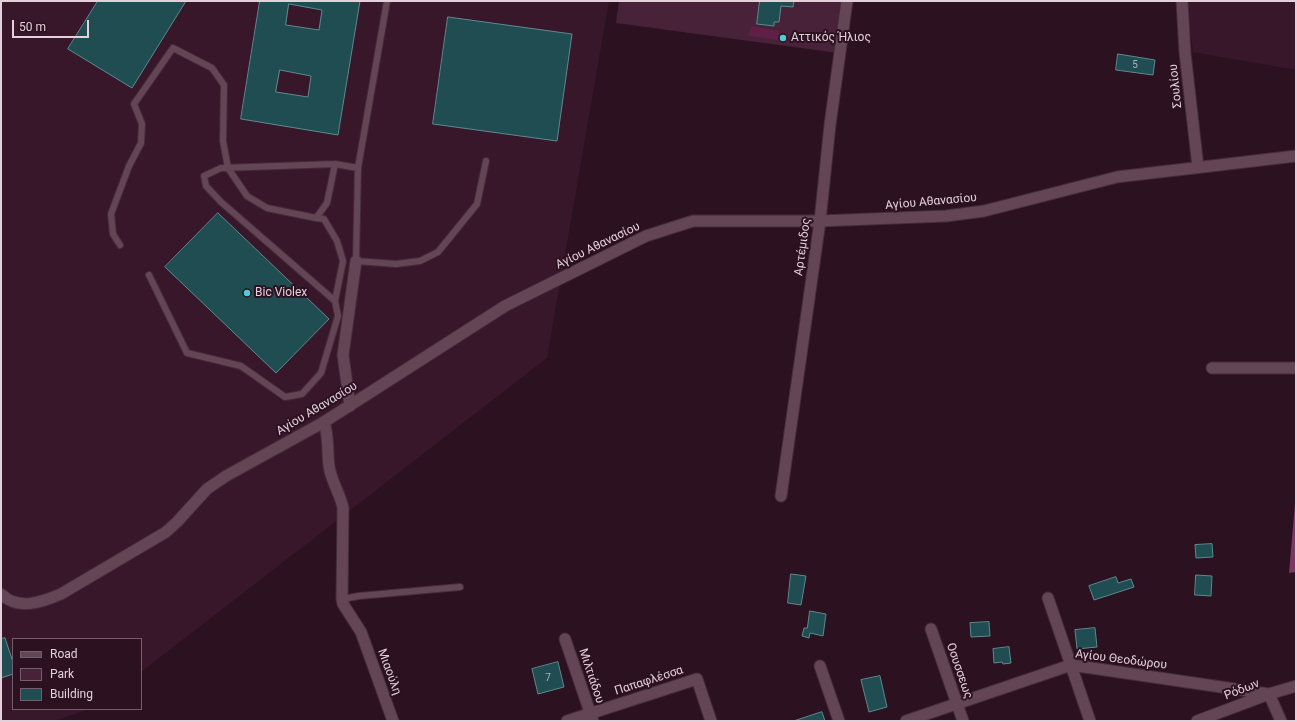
<!DOCTYPE html>
<html>
<head>
<meta charset="utf-8">
<style>
  body { margin:0 }
  #map { position:relative; width:1297px; height:722px; overflow:hidden; background:#2c1121; font-family:Roboto,sans-serif }
  canvas { display:block }
  .frame { position:absolute; inset:0; border:2px solid #e3d0da; pointer-events:none }
  .legend { position:absolute; left:12px; top:638px; width:130px; height:72px; box-sizing:border-box; background:#2c1121; border:1px solid #755d6b; margin:0; padding:5px 7px; list-style:none; font-size:12px; color:#e3d0da }
  .legend li { display:flex; align-items:center; gap:8px; height:20px }
  .legend b { width:20px; border:1px solid #755d6b }
  .scale { position:absolute; left:12px; top:20px; width:77px; height:18px; box-sizing:border-box; border:2px solid #e3d0da; border-top:0; padding-left:5px; font-size:12px; line-height:14px; white-space:nowrap; color:#e3d0da; -webkit-text-stroke:3px #2c1121; paint-order:stroke }
</style>
</head>
<body>
<div id="map">
<canvas width="1297" height="722"></canvas>
<div class="frame"></div>
<ul class="legend">
<li><b style="height:5px;background:#634556"></b>Road</li>
<li><b style="height:11px;background:#482238"></b>Park</li>
<li><b style="height:11px;background:#204d52"></b>Building</li>
</ul>
<div class="scale">50 m</div>
</div>
<script>
const g = document.querySelector('canvas').getContext('2d');
g.lineJoin = 'round';
function fill(path, color) {
  g.fillStyle = color;
  g.fill(path, 'evenodd');
}
function trace(path, color, width, dash) {
  g.strokeStyle = color;
  g.lineWidth = width;
  g.lineCap = dash ? 'butt' : 'round';
  g.setLineDash(dash || []);
  g.stroke(path);
}
function write(font, color, halo, rows, align = 'center') {
  g.font = font + ' Roboto,sans-serif';
  g.lineWidth = 4;
  g.setLineDash([]);
  g.textBaseline = 'middle';
  g.strokeStyle = halo;
  g.fillStyle = color;
  for (const [text, x, y, turn = 0] of rows) {
    g.save();
    g.translate(x, y);
    g.rotate((+turn || 0) * Math.PI / 180);
    g.textAlign = isNaN(turn) ? turn : align;
    if (halo) g.strokeText(text, 0, 0);
    g.fillText(text, 0, 0);
    g.restore();
  }
}
const built = new Path2D(`
  M1,1h608l-62,357 -406,314v-33h-128v70h77l-36,12h-53z
  M1187,1h109v69l-103,-18z`);
const green = new Path2D(`
  M619,1h226l-7,52 -222,-30z`);
const forest = new Path2D(`
  M1296,492v80l-7,1z`);
const water = new Path2D(`
  M751,26l28,5 -1,9 -29,-4z`);
const building = new Path2D(`
  M98,1h88l-54,87 -64,-39z
  M260,1h100l-22,134 -97,-16zM289,4l33,6 -3,20 -33,-5zM280,70l31,6 -3,21 -32,-5z
  M760,1h34l-1,6 -12,-1 -2,16h-5v4l-17,-2z
  M448,17l124,17 -15,107 -124,-17z
  M1118,54l37,6 -2,15 -37,-5z
  M218,213l111,106 -53,54 -111,-106z
  M1212,544l1,13 -17,1 -1,-13z
  M791,574l15,2 -5,29 -13,-2z
  M1196,575l16,1 -1,20 -16,-1z
  M1116,577l2,6 13,-4 3,8 -40,13 -5,-14z
  M810,611l16,3 -3,22 -13,-3 -1,5 -7,-2 2,-8h3z
  M989,622l1,14 -19,1 -1,-14z
  M1095,628l2,19 -20,2 -2,-19z
  M5,638l8,24v12l-12,4v-39z
  M1009,647l2,16 -8,1 -1,-2 -8,1 -1,-14z
  M558,662l6,25 -26,7 -6,-25z
  M880,676l7,31 -18,5 -8,-32z
  M822,712l3,9h-31z`);
const service = new Path2D(`
  M387,1l-29,167 -2,93 40,3 24,-3 18,-9 39,-48 9,-43
  M316,218l8,1 13,22 6,20 -8,40
  M120,245l-7,-11 -2,-20 18,-48 12,-23 1,-19 -8,-20 39,-56 39,20 12,17 -1,56 5,27 19,28 20,12 49,10 11,-15 8,-39
  M149,275l38,78 54,13 44,31 17,-3 19,-21 17,-57 -3,-15 -114,-99 -15,-16 -2,-10 17,-8 114,-4 23,4
  M342,599l17,-3 101,-9`);
const minor = new Path2D(`
  M1182,1l3,52 13,114
  M1212,368h84
  M350,406l-7,-51 13,-94
  M324,422c5,14 3,29 5,44 2,15 11,27 14,42l-1,91 1,5 18,28 32,89
  M781,496l39,-275 10,-96 17,-124
  M1048,598l42,123
  M931,629l32,92
  M565,639l28,82
  M820,666l19,55
  M567,721l130,-42 14,42
  M906,721l165,-56 198,29 12,27
  M1197,721l72,-27 27,-8`);
const tertiary = new Path2D(`
  M1,594c17,17 41,8 60,0l105,-62 11,-10 30,-33 19,-13 98,-54 181,-116 141,-70 47,-15h127l126,-5 38,-5 133,-34 179,-21`);
const markers = [
  [783,38,4,"#52cbd8"],
  [247,293,4,"#52cbd8"]
];
const numberNames = [
  ["5",1135,65],
  ["7",548,678]
];
const poiNames = [
  ["Αττικός Ήλιος",791,38],
  ["Bic Violex",255,293]
];
const streetNames = [
  ["Σουλίου",1176,86,-96],
  ["Αγίου Αθανασίου",931,202,-5],
  ["Αγίου Αθανασίου",598,246,-26],
  ["Αρτέμιδος",803,247,-82],
  ["Αγίου Αθανασίου",317,409,-31],
  ["Αγίου Θεοδώρου",1121,660,7],
  ["Οσυσσεως",959,671,71],
  ["Μιαούλη",389,672,70],
  ["Μιλτιάδου",591,676,72],
  ["Παπαφλέσσα",649,681,-18],
  ["Ρόδων",1242,690,-21]
];
fill(built, '#38172b');
fill(green, '#482238');
fill(forest, '#7b3961');
fill(water, '#5f1f47');
fill(building, '#204d52');
trace(building, '#5c8a8f', 1);
trace(service, '#462c3b', 8);
trace(minor, '#462c3b', 13);
trace(tertiary, '#462c3b', 13);
trace(service, '#634556', 6);
trace(minor, '#634556', 11);
trace(tertiary, '#634556', 11);
for (const [x, y, r, color] of markers) {
  const dot = new Path2D();
  dot.arc(x, y, r, 0, 2 * Math.PI);
  g.fillStyle = color;
  g.fill(dot);
  trace(dot, '#2c1121', 1.5);
}
write('10px', '#b2afb8', null, numberNames);
write('12px', '#e3d0da', '#2c1121', poiNames, 'left');
write('12px', '#e3d0da', '#2c1121', streetNames);
</script>
</body>
</html>
